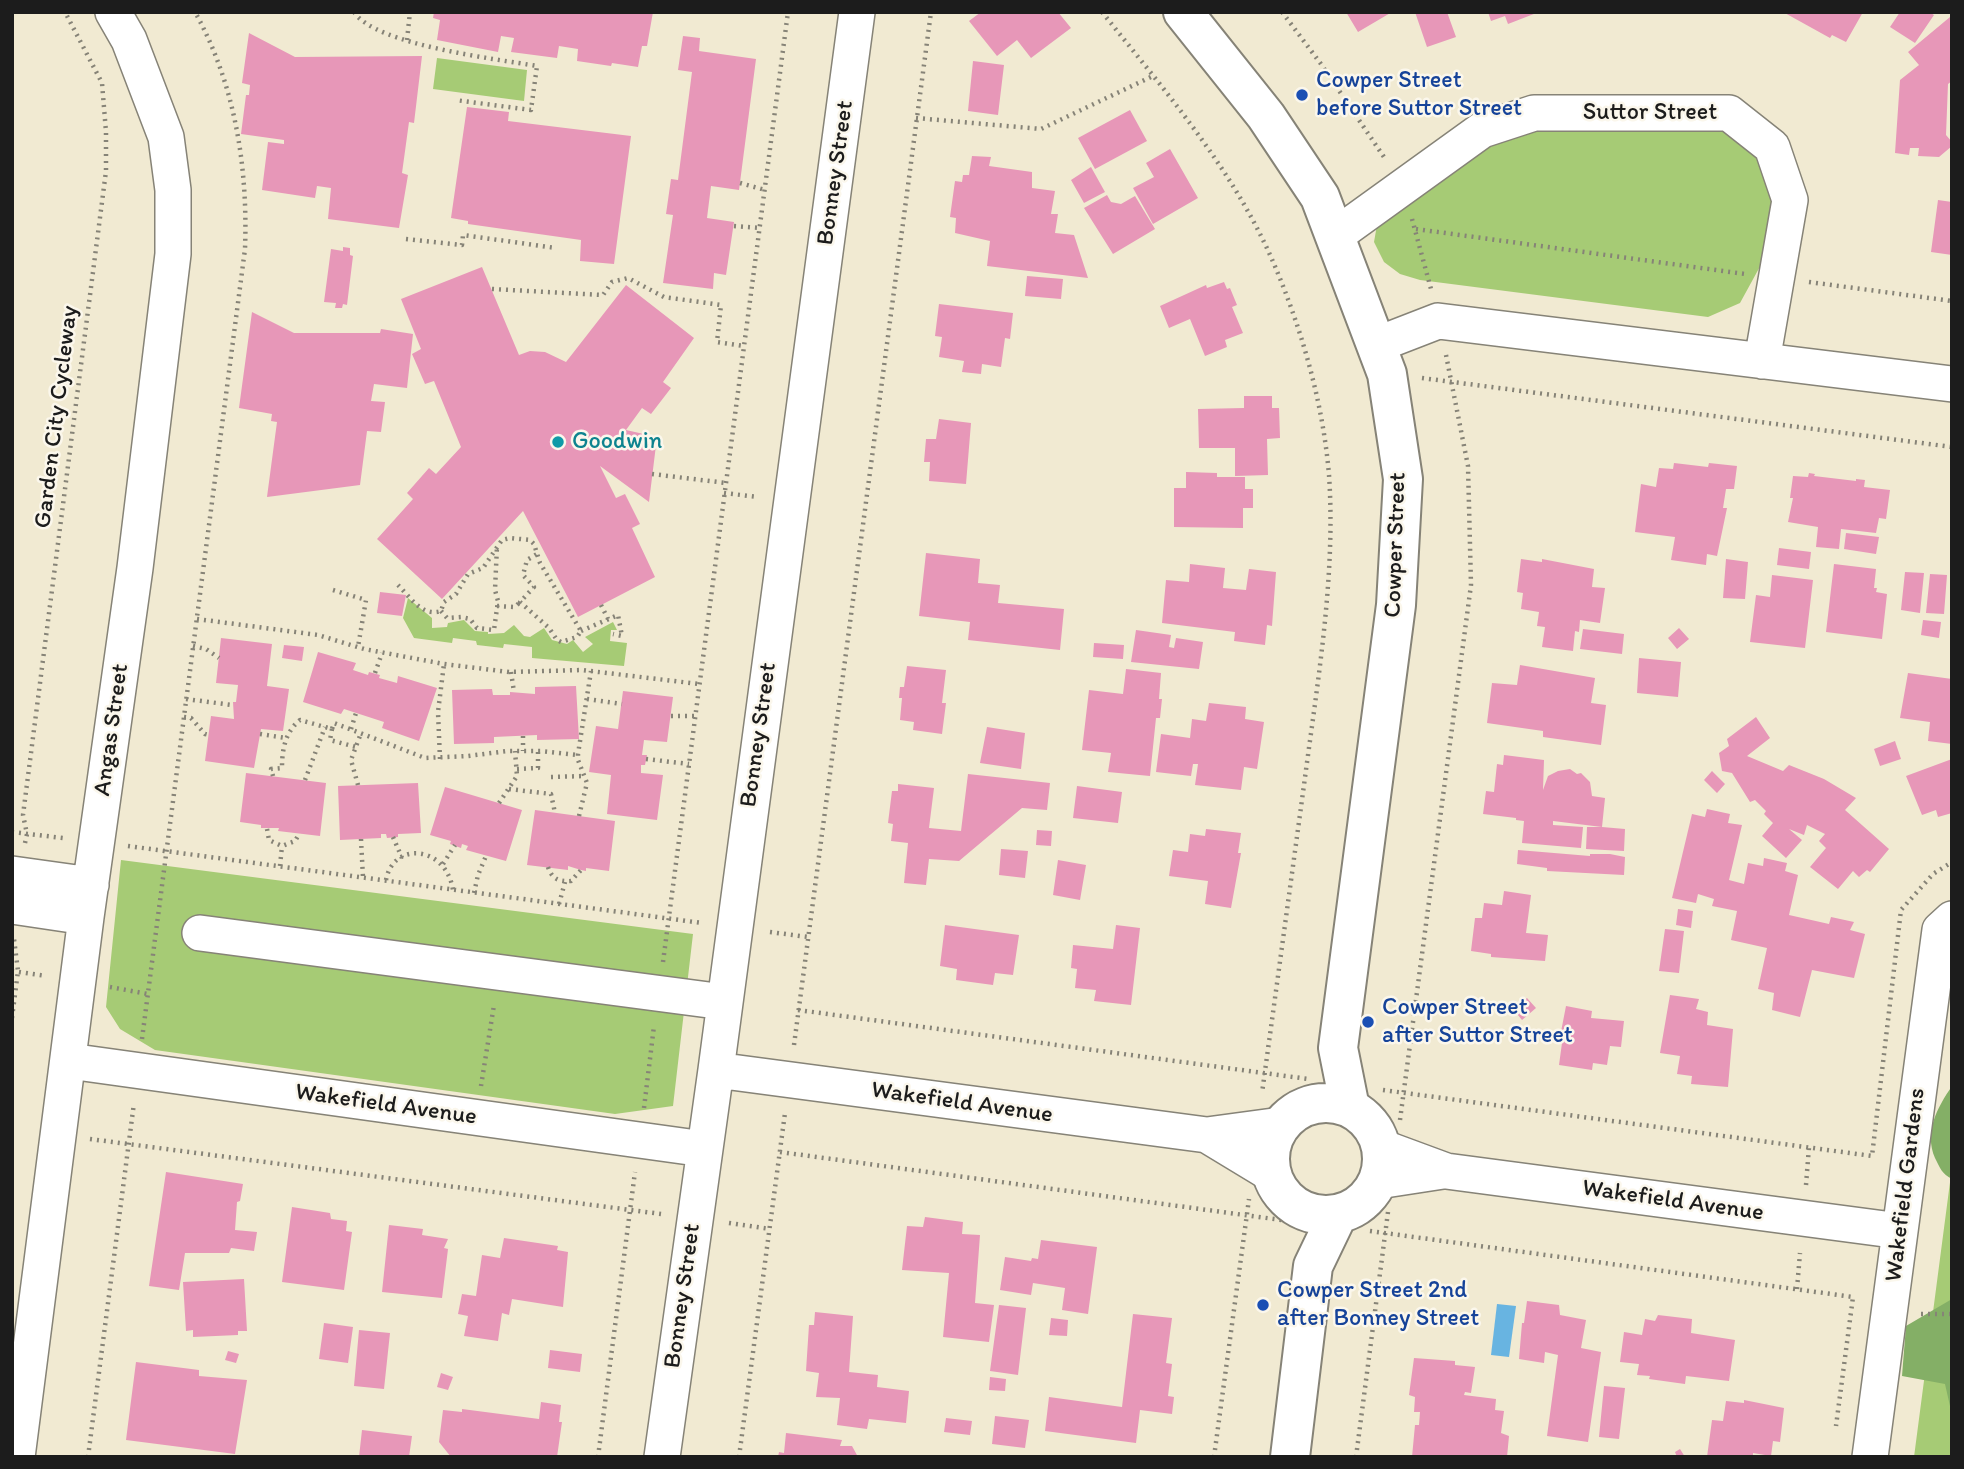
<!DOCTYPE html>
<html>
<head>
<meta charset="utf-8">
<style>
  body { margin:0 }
  #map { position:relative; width:1964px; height:1469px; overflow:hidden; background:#f1ead2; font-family:Itim,sans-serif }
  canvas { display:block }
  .frame { position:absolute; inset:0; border:14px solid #1c1c1c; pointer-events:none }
</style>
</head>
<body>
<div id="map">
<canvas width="1964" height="1469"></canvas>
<div class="frame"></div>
</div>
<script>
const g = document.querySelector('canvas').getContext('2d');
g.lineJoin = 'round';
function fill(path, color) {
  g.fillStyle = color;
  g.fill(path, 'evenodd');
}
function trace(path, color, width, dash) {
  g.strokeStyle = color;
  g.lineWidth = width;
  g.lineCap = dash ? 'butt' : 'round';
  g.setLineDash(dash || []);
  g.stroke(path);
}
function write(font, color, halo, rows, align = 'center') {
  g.font = font + ' Itim,sans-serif';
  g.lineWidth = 5;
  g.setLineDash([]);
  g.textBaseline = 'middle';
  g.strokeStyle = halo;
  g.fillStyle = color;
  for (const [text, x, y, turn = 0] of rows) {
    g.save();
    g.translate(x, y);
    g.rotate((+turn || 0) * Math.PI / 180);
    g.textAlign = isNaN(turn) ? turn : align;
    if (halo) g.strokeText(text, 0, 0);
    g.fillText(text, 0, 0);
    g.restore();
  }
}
const green = new Path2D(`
  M437,58l90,12 -3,31 -91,-12z
  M1729,116l40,35 7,41 -13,69 -23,42 -32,14 -288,-37 -20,-6 -16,-12 -10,-20 3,-17 13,-21 147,-86z
  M408,598l24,20v10l15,-1 1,-4 16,-3 11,11 13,1v2l16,-1 10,-8 10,11 6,1 14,-9 8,12 15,4 6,-4 10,12 10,-8 -8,-7 28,-15 4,8h-6l-1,11 17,2 -3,23 -92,-8v-11l-28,-3 -1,4 -26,-3 -1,-4 -23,-3 -1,5 -38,-5 -11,-20z
  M121,860l572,74 -20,172 -58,8 -460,-64 -35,-21 -14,-22z
  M1952,1167v290h-38z`);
const forest = new Path2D(`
  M1952,1086v93c-10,-5 -12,-11 -17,-21 -11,-26 2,-50 17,-72z
  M1952,1299v116l-7,-31 -43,-8 4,-50z`);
const water = new Path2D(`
  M1497,1304l19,2 -7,51 -18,-2z`);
const building = new Path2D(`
  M434,12h219l-6,34h-5l-4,21 -26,-4 -1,3 -34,-5 1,-12 -19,-3 -2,12 -46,-6 3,-14 -13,-2 -3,16 -61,-12 3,-20 -7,-2z
  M981,12h77l13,16 -40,30 -14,-18 -20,16 -28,-35z
  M1346,12h46l-34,20z
  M1415,12h32l9,25 -29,10z
  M1488,12h51l-31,12 -3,-8 -14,5z
  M1783,12h80l-17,30 -14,-7 -2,3z
  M1900,12h29l5,3 -19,28 -25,-16z
  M1950,17l2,3v61l-4,3 -2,51 6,7v4l-13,11 -21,-1 1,-8h-9l-1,7 -14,-2 5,-73 19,-15 -11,-13z
  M249,33l46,24 127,-1 -8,67 -5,-1 -7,51 6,2 -9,53 -71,-9 3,-31 -14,-2 -2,12 -53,-8 6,-48 16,2v-4l-43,-6 5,-39h3l1,-10 -8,-2z
  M683,36l17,2 -1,13 57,8 -17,131 -28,-4 -4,32 27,4 -8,53 -12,-2 -1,16 -50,-6 10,-68 -7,-1 5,-35 7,1 14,-108 -14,-2z
  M973,61l31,4 -6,50 -30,-4z
  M467,107l42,5 -1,9 123,15 -17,128 -34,-3 1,-21 -113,-16v-3l-17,-3z
  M1130,110l17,31 -52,28 -17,-31z
  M1170,149l28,49 -45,26 -20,-36 21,-11 -8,-14z
  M972,156l19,1 -2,9 43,6v16l23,3 -4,23h7l-3,19 19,2 14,43 -101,-12 3,-25 -35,-8 1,-15 -6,-1 5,-36 7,1 1,-7h6z
  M1091,167l14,25 -21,11 -13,-23z
  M1107,195l4,7 10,2 14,-8 20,33 -42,25 -29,-46z
  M1938,200l14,2v53l-21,-3z
  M343,247l7,1v7l3,1 -6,49 -4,-1 -1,4h-7l1,-5 -12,-1 7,-53 12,2z
  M482,267l37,88 11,-4 15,1 21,10 60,-77 68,53 -31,44 8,6 -20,26 -9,-6 -16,22 31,7 -8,65 -49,-36 16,32 9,-4 15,30 -8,4 23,49 -77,40 -55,-106 -81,88 -65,-60 36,-40 -6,-6 22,-25 7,6 25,-27 -27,-66 -9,3 -13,-30 9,-5 -20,-50z
  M1027,276l36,3 -2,20 -36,-3z
  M1224,282l3,7 3,-1 7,17 -5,2 11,26 -18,7 2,7 -22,9 -15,-37 -21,9 -9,-22 46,-21 1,3z
  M939,304l74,9 -3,26 -5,-1 -4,29 -19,-3 -1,10 -19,-2 2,-11 -25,-4 3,-20 -7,-1z
  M252,312l42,21h86l1,-4 32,5 -6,54 -33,-4 -3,17 14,1 -4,30 -14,-1 -7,54 -93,12 10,-75 -6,-1 1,-7 -33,-6z
  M1244,396h28v12h7l1,30 -13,1 1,36 -33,1v-28h-36l-1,-39 46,-1z
  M939,419l32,4 -5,61 -37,-3 1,-19h-6l2,-23h10z
  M1674,463l34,4 1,-4 28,3 -3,23h-8l-3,19h4l-10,48 -10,-2 -1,11 -35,-5 4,-23 -40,-5 6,-48 15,3 3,-19 14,1z
  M1186,472l31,1v4h28v12h8v19h-10v20l-69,-1v-39h12z
  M1809,473l6,1 -1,2 42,5v-2l9,1 -1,7 26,3 -4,29 -7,-1 -3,15 -35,-4 -2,20 -23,-2 2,-20 -30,-5 5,-24h-3l3,-22 15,1z
  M1846,533l33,4 -3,17 -32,-5z
  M1779,548l32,4 -2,17 -32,-4z
  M926,553l54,6 -2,24 22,2 -2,18 66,6 -4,41 -92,-10 2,-18 -51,-6z
  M1521,559l21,3v-3l52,10 -2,18 13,1 -5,35 -20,-3 -1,12 -4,-1 -2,20 -31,-4 3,-20 -8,-1 2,-14 -18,-3 2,-16 -6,-1z
  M1726,559l22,3 -3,37 -22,-1z
  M1190,564l35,4 -2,20 23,2 3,-21 27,3 -4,54 -5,-1 -2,20 -31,-4 1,-9 -73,-9 4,-43 23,2z
  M1834,564l42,5 -2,19h3l-1,4 11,2 -5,45 -56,-7z
  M1905,572l19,1 -4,40 -19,-3z
  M1930,574l17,1 -3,39 -18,-1z
  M1772,575l41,5 -8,68 -55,-6 6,-47 14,2z
  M380,592l26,3 -4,21 -25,-3z
  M1923,620l18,2 -2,16 -18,-3z
  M1679,628l10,11 -12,10 -9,-11z
  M1583,629l41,5 -2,20 -42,-5z
  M1136,630l35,5 -2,12 5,1 2,-10 27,4 -4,27 -68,-7z
  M221,638l51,6 -5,42 22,3 -6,42 -22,-2 -7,39 -49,-7 6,-45 23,3 -1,-17h3l2,-17 -22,-2z
  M1094,643l30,2 -1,14 -30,-2z
  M284,645l20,2 -2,14 -20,-3z
  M318,652l38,11 -3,7 15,5 1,-3 11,3 -1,3 18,5 1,-7 39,12 -18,53 -37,-13 2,-6 -40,-13 -3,5 -38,-12z
  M1639,658l42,4 -3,35 -41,-4z
  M1520,665l75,13 -4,25 15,2 -5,40 -58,-8v-6l-56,-8 5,-40 25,2z
  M907,666l39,4 -4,33h4l-4,31 -29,-4 1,-8 -14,-2 2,-22h-3l1,-11h4z
  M1126,669l35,4 -2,26h3l-2,19h-4l-6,58 -42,-4 3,-19 -29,-3 7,-60 34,4z
  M1908,673l44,6v65l-24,-3 2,-19 -30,-4z
  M576,686l3,53 -42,1v-5l-43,2v6l-40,1 -2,-54 40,-1 1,6h17v-3l25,2v-7z
  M623,691l50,6 -6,45 -23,-2 -2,15h5l-2,10h-4v8l22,2 -6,45 -50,-6 4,-39 -22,-3 7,-46 22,3z
  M1209,703l37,4 -1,12 19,3 -7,47 -13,-2 -3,23 -46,-5 3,-21h-5l-2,12 -35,-4 5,-38 29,4 2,-19 14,2z
  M1756,717l14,21 -23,18 36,15 6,-6 35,14 32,19 -11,12 44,39 -19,23 -3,-2 -8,7 -6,-6 -15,18 -28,-22 16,-19 -7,-7 6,-7 -18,-9 -3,10 -15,-6 13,11 -16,18 -24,-22 11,-13 -9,-9 2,-3 -11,-11 -5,2 -18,-29 -10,-2 -3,-18 10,-7 -2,-7z
  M987,727l38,6 -4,36 -41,-6z
  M1895,741l6,18 -21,7 -6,-17z
  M1504,755l40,5 -1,30 5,-14 10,-5 12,-2 7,5 4,-1 9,9 2,14 13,2 -3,29 23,2 -1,22 -38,-2 1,-22h15l-49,-6v4l30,2 -2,21 -59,-5 2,-22 -8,-1v-2l-33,-4 3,-23 8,1 3,-28 6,1z
  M1952,759v54l-14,4 -2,-7 -14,5 -16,-39z
  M1712,771l13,13 -8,9 -13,-13z
  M246,773l80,10 -6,53 -42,-5 1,-3h-18v-3l-21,-3z
  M968,774l82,9 -3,27 -25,-2 -63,53 -30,-2 -3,26 -22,-2 4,-40 -17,-2 2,-17 -5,-1 4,-32h6v-7l36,4 -5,40 32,3z
  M418,783l3,50 -23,1v3l-11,1 -1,-4h-5v4l-41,2 -2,-54z
  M1077,786l45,6 -4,31 -45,-5z
  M445,787l77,23 -16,51 -40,-11 2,-4 -6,-2 -1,4 -11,-4 1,-3 -21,-6z
  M1707,809l23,5 -2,9 14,2 -13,55 15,4 4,-21 15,3 1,-8 23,5 -2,8 13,4 -9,40 40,9 2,-7 23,5 -4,8 15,4 -11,44 -42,-8 -12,47 -28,-7 2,-17 -16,-4 9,-41 -36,-8 6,-29 -25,-5 2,-7 -16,-5 -2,9 -24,-5 20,-84 13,3z
  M535,810l80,11 -6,50 -23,-3v3l-5,-1 -13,-4v4l-41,-5z
  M1206,829l35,4 -3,20h3l-10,55 -26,-4 3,-23 -39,-5 4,-26 15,2 2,-18 15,2z
  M1037,830l15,1 -1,15 -15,-1z
  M1001,849l27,2 -3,27 -26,-3z
  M1518,850l72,6v-2h20l15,3 -1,18 -77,-4v-3l-30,-4z
  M1058,860l28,5 -6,35 -27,-5z
  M1504,891l27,4 -5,38 22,2 -3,26 -54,-4v-3l-20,-3 4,-33h7l2,-15 18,2z
  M1678,909l15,2 -2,17 -15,-3z
  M945,925l74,10 -6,40 -18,-2 -2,12 -37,-5 1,-11 -17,-3z
  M1116,925l24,3 -9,77 -37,-4 2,-11 -21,-2 2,-19 -6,-1 2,-23 40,4z
  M1665,929l19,2 -5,42 -20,-2z
  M1670,995l29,4 -3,10 12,3 -1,13 26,4 -5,58 -37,-3 1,-8 -15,-2 3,-18 -20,-3z
  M1527,998l9,10 -14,12 -9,-11z
  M1566,1006l26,5 -1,7 33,3 -3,26 -11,-1 -3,19 -14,-2 -1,7 -33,-5 3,-22 -3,-1z
  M166,1172l77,12 -3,17 -3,1 -2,28 22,2 -3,19 -23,-3 -2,5h-44l-6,37 -30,-4z
  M292,1207l38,6 1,6 16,2 -1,10 6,1 -8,58 -62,-8z
  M925,1217l38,5 -1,12 18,1 -5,68 19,2 -5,37 -46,-5 6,-64 -47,-3 5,-44 16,1z
  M389,1225l34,4 -1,6 26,4 -4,9 4,1 -6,49 -60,-6z
  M504,1238l54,8 -1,4 11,2 -5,55 -51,-8 -3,16 -7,-2 -4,28 -34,-5 4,-20 -10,-2 4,-20 14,2 6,-41 18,3z
  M1041,1240l56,7 -9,67 -26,-4 3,-22 -32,-5 -2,12 -31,-5 5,-33 26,4 1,-3 6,1z
  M244,1279l3,52h-9v4l-45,2v-7l-7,1 -3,-49z
  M1527,1301l32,4 1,10 26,5 -5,28 20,4 -13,90 -41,-6 11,-81 -13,-3 -1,11 -25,-4 3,-36h2z
  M999,1305l27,3 -8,67 -28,-4z
  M815,1312l38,4 -4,56 29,3 -1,12 32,4 -3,32 -37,-4 -2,10 -30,-4 3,-27 -24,-1 3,-24 -13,-2 3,-46h5z
  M1133,1314l39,4 -6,45 6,1 -4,32 6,1 -2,17 -32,-4 -4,33 -91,-12 4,-34 73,10z
  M1658,1315l34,4 -1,14 44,7 -6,41 -43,-5 -1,8 -36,-5 1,-3 -13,-1 2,-11 -19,-2 4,-30 18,3 3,-16 10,2z
  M1051,1318l17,2 -1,16 -18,-1z
  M324,1323l29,4 -5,36 -29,-4z
  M359,1330l31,3 -6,56 -30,-3z
  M550,1350l32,4 -2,18 -32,-4z
  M228,1351l11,3 -3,9 -11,-3z
  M1414,1358l41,3v4l20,2 -4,26 -6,-1 -1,3 32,4 -1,11 9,1 -3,22 8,3 -2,21h-95l3,-32h4l1,-13h-6l1,-15 -6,-2z
  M136,1362l63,8v6l48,4 -12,74 -109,-14z
  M441,1373l12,4 -5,13 -11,-3z
  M990,1377l16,2 -1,12 -16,-1z
  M1604,1386l21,2 -6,51 -20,-2z
  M1744,1400l40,8 -4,34 -7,-1 -2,15 -18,-3v4h-46l5,-37 11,1 3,-20 18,2z
  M541,1402l20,3 -2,17h3l-5,35h-106l-12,-15 4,-32 19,2v-3l77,10z
  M995,1416l34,4 -4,28 -33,-4z
  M946,1418l26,3 -2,14 -26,-3z
  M362,1430l50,6 -3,21h-50z
  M786,1433l56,7 -2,6h12l6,11h-80l1,-5 5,1z
  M1680,1449l5,8h-8l-2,-5z`);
const path = new Path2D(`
  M354,12c21,33 143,47 183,54l-6,44 -76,-10
  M1102,12c63,79 132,158 172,252 28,66 49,139 55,211 7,101 -12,210 -25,310 -14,103 -28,206 -42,308
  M1282,12l39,52 65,96
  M407,40l3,-28
  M916,118l125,11 112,-53
  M740,183l25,7
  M1412,219l19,70
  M734,226l26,2
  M1416,229l329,45
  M406,239l56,6 1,-10 93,13
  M1809,282l143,19
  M492,289l111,6 9,-13 16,-4 36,19 57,8 -4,37 27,4
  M1422,378l530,69
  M652,474l74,9
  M724,493l34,4
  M398,585c12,12 24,32 43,26l3,-9 12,-8 12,-20 15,-6 19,-28 8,-2 20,2 4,4 6,19 41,68 -4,6 -16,5 -4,-2 -8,-12 -29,-26 14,-15 -11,-12 4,-15 10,-6
  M333,590l33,10 -8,47
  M601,605l7,14
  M497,606l18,1 5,-5
  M441,611l6,7 14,-1 9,2 7,9 17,2 4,-29 -3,-11 2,-44
  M197,619l121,16 46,14 80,15 65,8 73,-2 117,14
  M581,631l37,-16 4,21 -9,-2
  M193,646l13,3 13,9
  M511,672l3,20
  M375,673l7,-20
  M186,699l46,6
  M587,699l35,5
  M671,716h24
  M184,717l7,1 14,16 4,1
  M332,729l-2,11 26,7
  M351,729l5,-16
  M260,734l26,4
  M523,736v15
  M440,759l-2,-47 6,-48
  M646,759l43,5
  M517,769l21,-1v-17
  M273,776l-2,-7 11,-1c0,-18 3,-36 18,-48l32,9 2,-6 91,35 43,-2 40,-5h33l37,4
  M551,777l34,-1
  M305,780l20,-53
  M358,785l-7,-25 10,-27
  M509,789l42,5 4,19
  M499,803l18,-27 -2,-25
  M579,816l8,-33 -9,-23v-6l13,-83
  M267,829l2,11 13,6 13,-5 4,-7
  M12,832l51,6
  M393,837l9,21
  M361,839l2,39
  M25,843l2,-9 -4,-19 83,-644v-39l-4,-49 -37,-71
  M128,846l574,77
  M443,864l12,-19
  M280,866l2,-20
  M548,867c4,12 11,15 23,14l10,-11
  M386,880c7,-39 60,-35 67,10
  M474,893l4,-18 8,-19
  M559,904l6,-22
  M770,932l38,5
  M663,962l125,-950
  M12,971l34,5
  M110,987l38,7
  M798,1010l510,69
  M12,1018l6,-47 -4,-32
  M142,1039l103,-790c3,-82 -10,-165 -50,-237
  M794,1045l137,-1033
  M481,1086l13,-81
  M1383,1090l489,66 29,-246 32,-36 19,-12
  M644,1108l10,-82
  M1400,1120l71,-535 -3,-119 -22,-111
  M90,1139l571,75
  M780,1152l516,70
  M1806,1185l3,-38
  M729,1223l41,6
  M1370,1231l483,66 -17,129
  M1797,1289l3,-36
  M1921,1314h31
  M88,1457l46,-354
  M598,1457l37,-285
  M739,1457l46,-344
  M1214,1457l35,-258
  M1356,1457l32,-245`);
const minor = new Path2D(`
  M1335,236l147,-106 52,-17h195l43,34 18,53 -28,161
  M1376,345l62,-24 514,63
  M12,874l79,11
  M12,906l74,11
  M200,933l524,69
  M69,1061l635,88
  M716,1070l491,65 74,-10
  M1207,1135l66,40
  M1381,1147l65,24 454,60
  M1378,1181l65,-10
  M17,1457l69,-540 49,-349 38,-314v-64l-7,-53 -37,-97 -16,-28
  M662,1457l54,-387 141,-1058
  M1870,1457l70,-527 12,-11`);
const tertiary = new Path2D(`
  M1183,12l83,104 54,81 67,177 16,105 -7,126 -58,443 12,60
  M1270 1159a56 56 0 1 1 112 0a56 56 0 1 1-112 0Z
  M1290,1457l23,-191 25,-52`);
const markers = [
  [1302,95,7,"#1a4fb4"],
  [558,442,7,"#0f9aa8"],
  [1368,1022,7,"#1a4fb4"],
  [1263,1305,7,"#1a4fb4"]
];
const transitNames = [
  ["Cowper Street",1316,81],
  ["before Suttor Street",1316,109],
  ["Cowper Street",1382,1008],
  ["after Suttor Street",1382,1036],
  ["Cowper Street 2nd",1277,1291],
  ["after Bonney Street",1277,1319]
];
const streetNames = [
  ["Suttor Street",1650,113],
  ["Bonney Street",836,173,-82],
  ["Garden City Cycleway",57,417,-83],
  ["Cowper Street",1396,545,-88],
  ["Angas Street",112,730,-82],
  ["Bonney Street",759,735,-82],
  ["Wakefield Avenue",962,1103,8],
  ["Wakefield Avenue",386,1105,8],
  ["Wakefield Gardens",1906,1185,-83],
  ["Wakefield Avenue",1673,1201,8],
  ["Bonney Street",683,1296,-82]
];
const cultureNames = [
  ["Goodwin",572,442]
];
fill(green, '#a6cb75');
fill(forest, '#84af66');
fill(water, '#68b4e1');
fill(building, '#e797b8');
trace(minor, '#868377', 38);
trace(tertiary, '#868377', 42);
trace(path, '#868377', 4.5, [2, 5]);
trace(minor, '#fff', 35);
trace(tertiary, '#fff', 38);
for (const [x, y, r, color] of markers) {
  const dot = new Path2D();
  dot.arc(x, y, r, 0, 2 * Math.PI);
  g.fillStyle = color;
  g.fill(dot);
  trace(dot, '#fbf7ec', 2.5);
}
write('24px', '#164399', '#fbf7ec', transitNames, 'left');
write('24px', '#1c1c1c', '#fbf7ec', streetNames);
write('24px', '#0d838f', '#fbf7ec', cultureNames, 'left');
</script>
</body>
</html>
